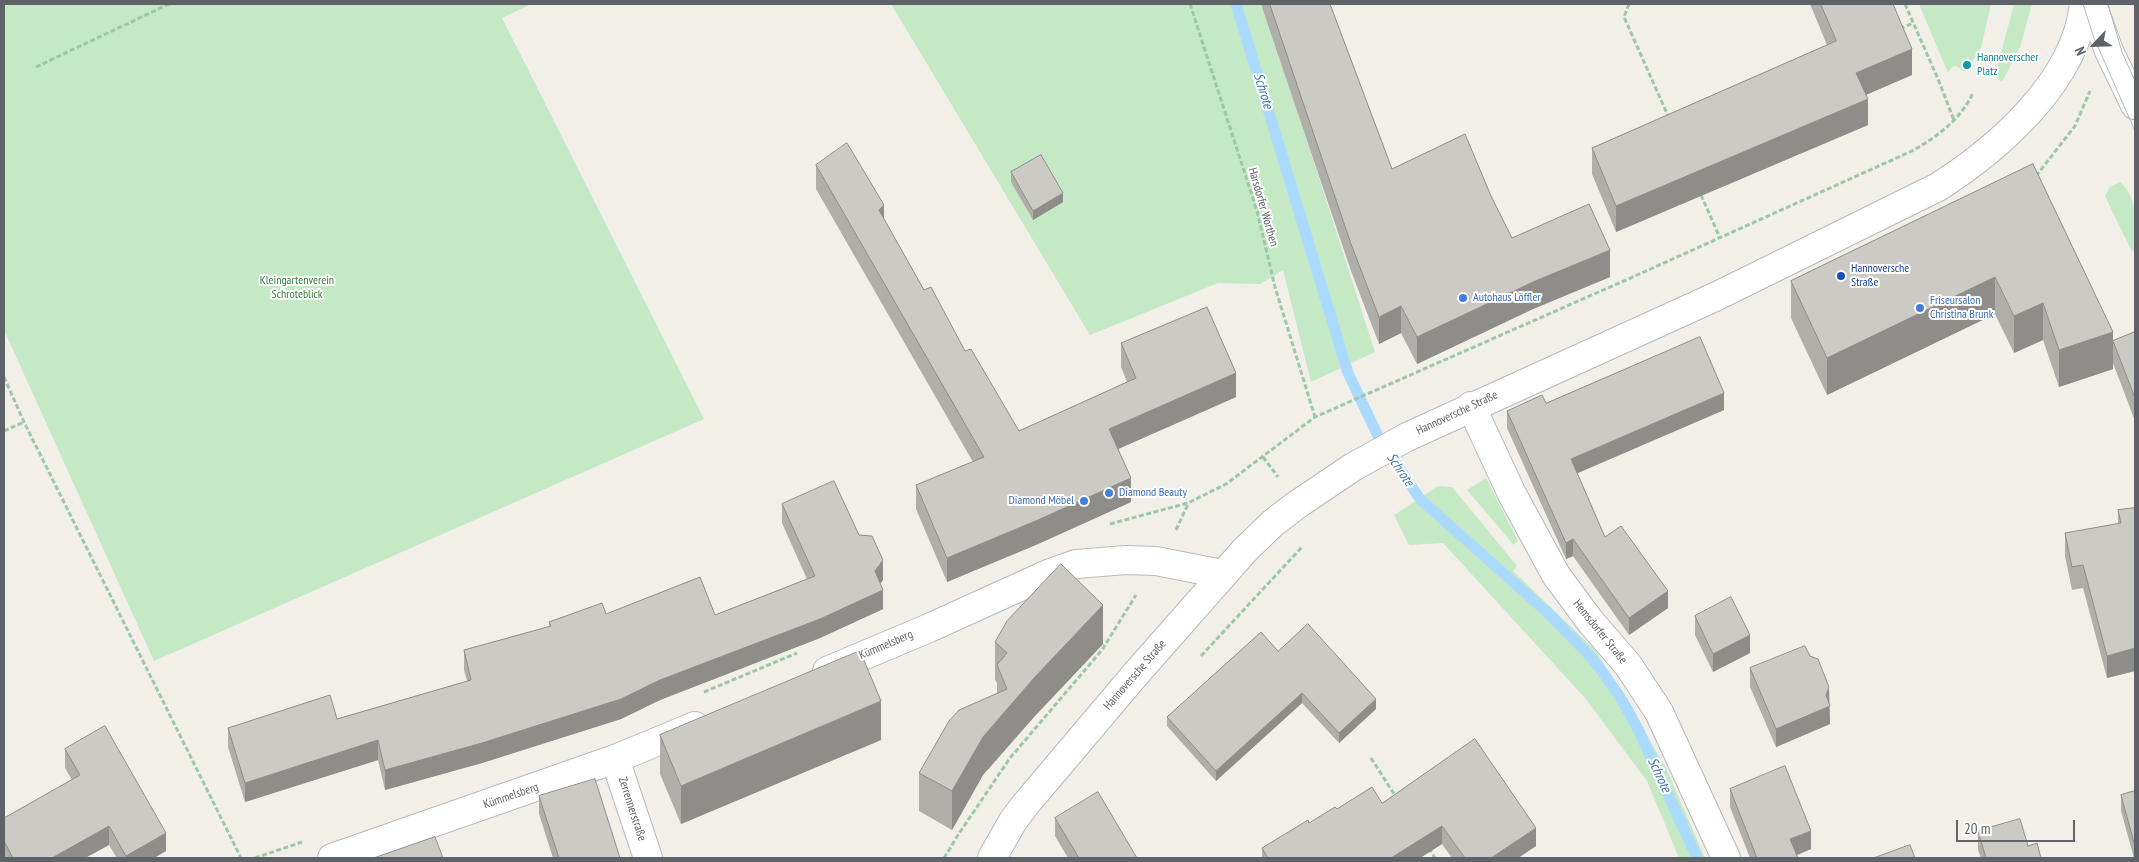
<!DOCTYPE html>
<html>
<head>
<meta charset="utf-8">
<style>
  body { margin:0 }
  #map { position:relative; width:2139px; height:862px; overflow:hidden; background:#f1efe8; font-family:"PT Sans Narrow",sans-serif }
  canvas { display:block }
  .frame { position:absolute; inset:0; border:5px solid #5f6368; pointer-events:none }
  .north { position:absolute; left:2069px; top:20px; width:50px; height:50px; -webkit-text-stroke:4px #fff; paint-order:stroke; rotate:246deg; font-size:14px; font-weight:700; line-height:20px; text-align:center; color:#5f6368 }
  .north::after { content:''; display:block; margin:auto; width:18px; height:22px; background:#5f6368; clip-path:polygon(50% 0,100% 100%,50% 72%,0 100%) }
  .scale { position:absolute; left:1956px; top:820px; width:119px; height:22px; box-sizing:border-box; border:2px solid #5f6368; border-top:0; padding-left:6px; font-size:15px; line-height:18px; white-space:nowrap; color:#5f6368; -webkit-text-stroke:4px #fff; paint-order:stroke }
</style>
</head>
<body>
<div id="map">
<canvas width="2139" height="862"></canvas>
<div class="frame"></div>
<div class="north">N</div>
<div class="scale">20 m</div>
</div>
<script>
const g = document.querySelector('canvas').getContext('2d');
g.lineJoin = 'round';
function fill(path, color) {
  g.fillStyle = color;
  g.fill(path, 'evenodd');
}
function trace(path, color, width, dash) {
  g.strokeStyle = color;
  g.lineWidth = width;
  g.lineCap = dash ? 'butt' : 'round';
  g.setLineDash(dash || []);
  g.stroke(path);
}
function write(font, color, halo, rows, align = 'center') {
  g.font = font + ' "PT Sans Narrow",sans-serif';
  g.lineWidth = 4;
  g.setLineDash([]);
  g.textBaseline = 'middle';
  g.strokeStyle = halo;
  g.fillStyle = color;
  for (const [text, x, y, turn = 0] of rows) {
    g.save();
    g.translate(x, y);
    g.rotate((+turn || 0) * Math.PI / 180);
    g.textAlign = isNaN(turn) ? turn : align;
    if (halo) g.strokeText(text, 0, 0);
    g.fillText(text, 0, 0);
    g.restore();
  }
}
const green = new Path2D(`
  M4,4h527l-29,14 202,401 -550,242 -150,-331z
  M891,4h372l112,348 -64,30 -28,-112 -23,14 -42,-1 -128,52z
  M1919,4h72l-10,44 -16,24 -9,-6 -4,1 -4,6z
  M2014,4h18l-12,43 -18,35 -6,-5v-5z
  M2120,182c19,15 15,47 15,70l-4,-2 -26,-54 5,-9z
  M1486,478l32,63 -4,4 -47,-55z
  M1438,486l14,1 65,79 -4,5 83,80 69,115 40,92h-26l-32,-77 -62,-83 -142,-155 -34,2 -15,-30z`);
const stream = new Path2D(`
  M1236,4l112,369 31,65 41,61 128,114 41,42 13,16 20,29 17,31 58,127`);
const path = new Path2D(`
  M1190,4l67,207 18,76 40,130
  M1629,4l-5,13 45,101
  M1905,4l33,75 16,41
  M1900,29l13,-6
  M36,67l133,-63
  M2036,176l39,-50 15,-35
  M1701,195l19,43
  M4,377l20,45 217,436
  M4,431l20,-9
  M1263,457l15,20
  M1110,524l78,-21 38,-19 89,-67 320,-141 277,-125c25,-14 49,-32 61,-58
  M1176,530l12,-26
  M1201,656l101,-109
  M704,692l93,-39
  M1371,758l25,39
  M1429,848l6,10
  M255,858l47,-16
  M944,858l16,-26 50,-74 92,-108 34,-55`);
const minor = new Path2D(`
  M2092,4l17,47 26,54
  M1471,406l41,88 44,81 34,46 38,44 31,47 67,146
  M615,759l33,99`);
const secondary = new Path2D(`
  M827,671l102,-43 119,-54 28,-10 50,-4 30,1 66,13
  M332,858l283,-99 80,-33
  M992,858l21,-37 12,-16 109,-129 111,-126 28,-27 25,-19 55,-37 54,-30 310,-141 221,-109c61,-39 138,-106 146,-183`);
const tram = new Path2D(`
  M2083,4l11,34 41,93
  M2108,4l14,48 13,29`);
const wall = new Path2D(`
  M1262,4h68l62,165 99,27 21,42 98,39 -77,32 -116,55 -16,-31 -22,11 -28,-73 -89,-264z
  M1810,4h83l19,71 -46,20 2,30 -252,107 -24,-58v-26l235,-103z
  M2033,164l80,205 -54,18 -16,-47 -29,13 -19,-39 -168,81 -36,-77v-37z
  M816,165l68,54 40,71 95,141 108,-49 -6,-15v-24l115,54 -118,52 13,53 -93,42 -91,38 -31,-73v-24l57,-23 -157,-273z
  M1011,172l52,30 -30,18 -22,-38z
  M2135,332v89l-22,-58v-22z
  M1546,403l178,7 -147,63 28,64 63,71 -39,27 -56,-79 -7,3 -59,-131v-17z
  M782,504l101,76 -3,3 3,26 -63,29 -160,62 -39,19 -139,44 -97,27 -7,-30 -133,42 -17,-55v-19l109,-9 130,-38 -3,-11v-20l85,-23v-5l57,-8 109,1 92,-36 -25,-56z
  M2135,508v163l-28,7 -24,-90 -11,2 -7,-34v-23l53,-9v-14z
  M1695,616l55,37 -37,19 -18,-37z
  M995,642l108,2 -69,73 -51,58 -31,55 -33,-19v-38l78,-80v-10l-2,-3z
  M1278,651l98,58 -37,34 -37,-40 -86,78 -49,-55v-9z
  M1750,668l79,35 1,21 -54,23 -26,-60z
  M660,735l221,5 -200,84 -21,-50z
  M65,749l101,102 -12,7h-37l-8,-13 -24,13h-81v-40l68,-38 -7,-12z
  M1730,789l81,60 -15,6 2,3h-48l-20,-51z
  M2135,791v67h-1l-13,-47v-16z
  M539,796l81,62h-67l-14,-44z
  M1382,803l154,43 -18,12h-66l-10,-14 -22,14h-158v-10l75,-39z
  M1055,818l82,40h-69l-13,-22z
  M1978,831l50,15 13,12h-60l-3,-8z`);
const shadedWall = new Path2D(`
  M1912,49v26l-56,24v-26z
  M1868,99v26l-252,107v-26z
  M1063,193v9l-30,18v-9z
  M884,205v24l-5,-19z
  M1610,250v27l-77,32 -116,55v-27l116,-55z
  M1995,277v37l-168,81v-37z
  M2043,303v37l-29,13v-37z
  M1401,306v27l-22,11v-27z
  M2113,332v37l-54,18v-37z
  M1236,373v24l-127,56v-24z
  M1724,393v17l-153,66v-17z
  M1131,478v24l-93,42 -91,38v-24z
  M1573,539v17l-7,3v-16z
  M883,560v20l-8,11v-20z
  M883,590v19l-63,29 -160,62 -39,19 -139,44 -97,27v-20l275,-90z
  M1668,591v17l-39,27v-17z
  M1103,605v39l-69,73 -51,58 -31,55v-39l31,-54 51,-59z
  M1750,635v18l-37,19v-18z
  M2135,648v23l-28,7v-22z
  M1829,687l1,37 -54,23v-18l50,-34z
  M1302,693v10l-86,78v-10z
  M1376,699v10l-37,34v-10z
  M881,701v39l-200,84v-38z
  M378,740v20l-133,42v-19z
  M109,826v19l-24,13h-33z
  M1442,826v18l-22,14h-29z
  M1536,828v18l-18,12h-27z
  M1811,831v18l-21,9v-19z
  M166,833v18l-12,7h-28v-2z`);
const building = new Path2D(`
  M1270,4h60l62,165 73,-35 26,62 21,42 77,-34 21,46 -77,32 -116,55 -16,-31 -22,11 -28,-73z
  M1821,4h72l19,45 -56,24 12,26 -252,107 -24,-58 244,-107z
  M847,143l37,62 -5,5 45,80 7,-3 34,64 6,-2 48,82 117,-53 -15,-35 86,-36 29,66 -127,56 22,49 -93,42 -91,38 -31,-73 68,-28 -168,-292z
  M1041,155l22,38 -30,18 -22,-39z
  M2033,164l80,168 -54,18 -16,-47 -29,13 -19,-39 -168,81 -36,-77z
  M2135,332v66l-22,-57z
  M1700,337l24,56 -153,66 34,78 16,-11 47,65 -39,27 -56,-79 -7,4 -59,-132 35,-16 4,8z
  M834,481l25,54 13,1 11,24 -8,11 8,19 -63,29 -160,61 -39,19 -139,44 -97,27 -7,-30 -133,43 -17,-55 102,-33 7,24 134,-39 -7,-30 87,-24 -2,-4 53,-19 4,11 94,-37 15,38 100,-39 -33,-72z
  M2135,508v140l-28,8 -24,-91 -11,2 -7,-34 56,-10 -3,-13z
  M1061,564l42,41 -69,73 -51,59 -31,54 -33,-18 30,-52 10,-11 48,-21 -10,-24 10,-12 -12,-11 12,-21z
  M1731,597l19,38 -37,19 -18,-38z
  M1308,624l68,75 -37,34 -37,-40 -86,78 -49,-54 94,-85 17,19z
  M1805,646l5,10 8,3 11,28 -3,8 4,11 -54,23 -26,-61z
  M860,651l21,50 -200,85 -21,-51z
  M105,726l61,107 -40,23 -17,-30 -57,32h-39l-9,-17v-23l76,-43 -15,-26z
  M1475,739l61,89 -45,30h-26l-23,-32 -51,32h-123l-6,-10 46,-28 1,3 26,-16 2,2 35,-22 10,16z
  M1785,766l26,65 -21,8 8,19h-41l-27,-69z
  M595,779l25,79h-61l-20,-62z
  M2135,791v55l-14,-51z
  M1098,792l39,66h-58l-24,-40z
  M2020,819l8,27 9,-3 4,15h-55l-8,-27z
  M435,837l8,21h-69z
  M1910,845l5,13h-41z`);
const markers = [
  [1967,65,5,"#0f9aa8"],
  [1841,276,5,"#1a4fb4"],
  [1463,298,5,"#3f7fe0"],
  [1920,308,5,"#3f7fe0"],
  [1109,493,5,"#3f7fe0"],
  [1084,501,5,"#3f7fe0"]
];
const cultureNames = [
  ["Hannoverscher",1977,58],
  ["Platz",1977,72]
];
const streetNames = [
  ["Harsdorfer Worthen",1263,207,74],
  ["Hannoversche Straße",1457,413,-25],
  ["Hemsdorfer Straße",1600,632,51],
  ["Kümmelsberg",886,645,-23],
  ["Hannoversche Straße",1135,675,-49],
  ["Kümmelsberg",511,796,-19],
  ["Zerrennerstraße",632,809,72]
];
const transitNames = [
  ["Hannoversche",1851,269],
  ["Straße",1851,283]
];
const parkNames = [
  ["Kleingartenverein",297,281],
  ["Schroteblick",297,295]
];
const shopNames = [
  ["Autohaus Löffler",1473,298],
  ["Friseursalon",1930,301],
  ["Christina Brunk",1930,315],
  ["Diamond Beauty",1119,493],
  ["Diamond Möbel",1074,501,"right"]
];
const waterNames = [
  ["Schrote",1263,91,73],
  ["Schrote",1400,470,56],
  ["Schrote",1659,775,65]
];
fill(green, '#c5e8c5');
trace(stream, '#aadaff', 11);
trace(minor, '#b5b8bc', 30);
trace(secondary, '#b6babf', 30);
trace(path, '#9cc7a9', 3, [5, 2.5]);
trace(minor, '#fff', 28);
trace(secondary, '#fff', 28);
trace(tram, '#b6b7b8', 1);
fill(wall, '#afaea9');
fill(shadedWall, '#8f8d8a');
fill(building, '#cccac5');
trace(building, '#8f8d8a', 1);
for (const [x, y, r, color] of markers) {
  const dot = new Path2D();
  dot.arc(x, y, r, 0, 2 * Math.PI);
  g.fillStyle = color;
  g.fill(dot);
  trace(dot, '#fff', 2);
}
write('12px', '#0d838f', '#fff', cultureNames, 'left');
write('12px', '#5f6368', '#fff', streetNames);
write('12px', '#164399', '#fff', transitNames, 'left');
write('12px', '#348238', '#fff', parkNames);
write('12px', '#366cbe', '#fff', shopNames, 'left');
write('italic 14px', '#4174aa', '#fff', waterNames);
</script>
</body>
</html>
